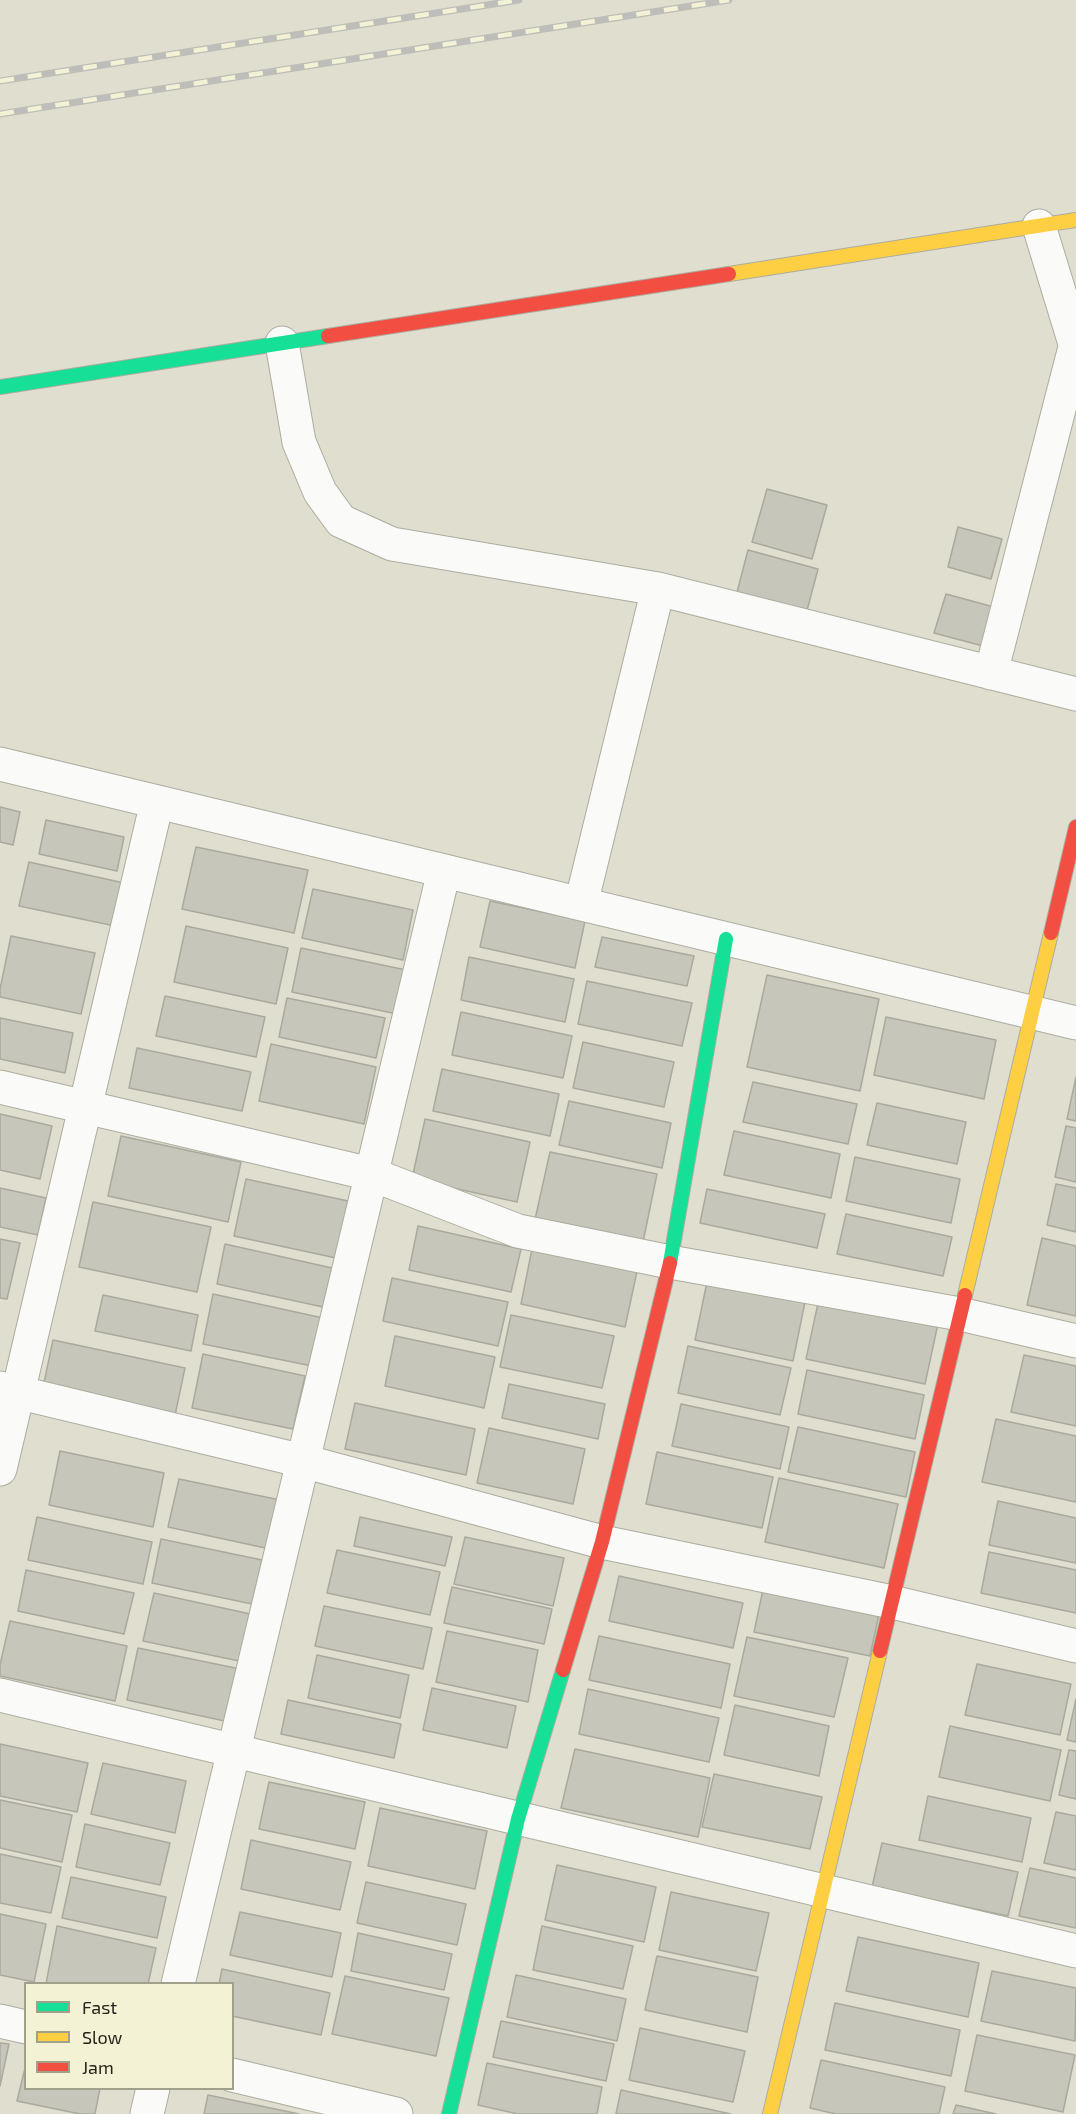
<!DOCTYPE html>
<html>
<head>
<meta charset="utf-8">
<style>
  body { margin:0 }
  #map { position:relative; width:1076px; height:2114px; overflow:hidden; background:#dfdecf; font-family:"Exo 2",sans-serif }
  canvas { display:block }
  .legend { position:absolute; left:24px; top:1982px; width:210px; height:108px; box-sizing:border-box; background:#f3f2d5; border:2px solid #a1a08b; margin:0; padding:8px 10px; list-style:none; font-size:18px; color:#26251b }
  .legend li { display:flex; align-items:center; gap:12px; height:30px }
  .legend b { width:30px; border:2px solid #a1a08b }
</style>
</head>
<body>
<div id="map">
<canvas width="1076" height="2114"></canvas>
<ul class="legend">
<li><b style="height:8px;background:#16e098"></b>Fast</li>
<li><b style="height:8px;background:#ffcf43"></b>Slow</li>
<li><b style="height:8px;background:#f24e42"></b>Jam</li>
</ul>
</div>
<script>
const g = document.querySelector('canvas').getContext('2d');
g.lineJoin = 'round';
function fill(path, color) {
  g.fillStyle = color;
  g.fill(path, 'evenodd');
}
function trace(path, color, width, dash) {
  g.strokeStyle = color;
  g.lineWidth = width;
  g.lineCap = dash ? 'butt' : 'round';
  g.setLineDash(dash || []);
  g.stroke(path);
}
const building = new Path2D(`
  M767,489l60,16 -15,54 -60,-17z
  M958,527l44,12 -11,40 -43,-12z
  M748,550l70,19 -13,49 -70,-18z
  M946,594l48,13 -11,39 -49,-13z
  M0,807l20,5 -7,33 -13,-3z
  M46,820l78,17 -7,34 -78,-17z
  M196,847l112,23 -14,63 -112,-24z
  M29,862l95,21 -9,43 -96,-20z
  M313,889l100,21 -10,50 -101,-22z
  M490,901l95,20 -10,47 -95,-21z
  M186,926l102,22 -12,56 -102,-22z
  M11,936l84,17 -14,61 -81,-17v-8z
  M602,937l92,19 -7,30 -92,-19z
  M301,948l105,22 -9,44 -105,-22z
  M469,957l105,22 -9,43 -104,-22z
  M767,975l112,24 -19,92 -113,-24z
  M587,981l105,22 -10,43 -104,-22z
  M165,996l100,21 -9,40 -100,-21z
  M287,998l98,20 -9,40 -97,-21z
  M461,1012l111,24 -9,42 -111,-23z
  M886,1017l110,23 -12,59 -110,-24z
  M0,1018l73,15 -8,40 -65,-14z
  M583,1042l91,20 -10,45 -91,-19z
  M271,1044l105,23 -12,57 -105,-23z
  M137,1048l114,24 -9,39 -113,-23z
  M442,1069l117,25 -9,42 -117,-25z
  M1076,1077v44l-9,-2z
  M753,1082l104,22 -9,40 -105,-22z
  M569,1101l102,22 -9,45 -103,-23z
  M877,1103l89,19 -9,42 -90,-19z
  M0,1114l52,12 -12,53 -40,-9z
  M425,1119l105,23 -13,60 -105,-23z
  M1066,1126l10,2v54l-21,-5z
  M734,1131l106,23 -9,44 -107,-23z
  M121,1136l120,26 -13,60 -120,-26z
  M550,1152l107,22 -15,73 -108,-23z
  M855,1157l105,22 -9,44 -105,-22z
  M246,1179l102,22 -12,57 -102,-22z
  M1056,1184l20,4v44l-29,-7z
  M0,1188l46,10 -8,37 -38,-8z
  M707,1189l118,25 -8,34 -117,-25z
  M93,1202l118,25 -14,65 -118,-25z
  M846,1214l106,23 -9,39 -106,-22z
  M418,1226l103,23 -10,43 -102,-22z
  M1042,1238l34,8v70l-49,-11z
  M0,1239l20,4 -13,56 -7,-1z
  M225,1244l107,24 -9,39 -106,-23z
  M533,1244l105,23 -13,60 -104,-23z
  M392,1278l116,24 -10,44 -115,-25z
  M707,1282l98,20 -12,59 -98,-21z
  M213,1294l110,24 -11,48 -109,-22z
  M820,1294l119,25 -14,65 -119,-25z
  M103,1295l95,20 -7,36 -96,-20z
  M511,1315l103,21 -12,52 -102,-21z
  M395,1336l100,21 -11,51 -99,-22z
  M53,1340l132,28 -11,52 -132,-28z
  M688,1346l103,22 -11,47 -102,-22z
  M203,1354l102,22 -12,53 -101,-21z
  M1024,1355l52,11v60l-65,-14z
  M807,1370l117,25 -9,44 -117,-25z
  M509,1384l96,20 -7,35 -96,-21z
  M355,1403l120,26 -9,46 -121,-26z
  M681,1404l108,23 -9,42 -108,-23z
  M996,1419l80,17v66l-94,-20z
  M798,1427l117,25 -9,45 -118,-25z
  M489,1428l96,21 -12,55 -96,-21z
  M60,1451l104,22 -11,54 -104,-22z
  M657,1452l116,25 -11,51 -116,-24z
  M779,1478l119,26 -14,64 -119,-26z
  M179,1479l101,21 -10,49 -102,-22z
  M998,1501l78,17v45l-87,-18z
  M37,1517l115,25 -9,42 -115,-24z
  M360,1517l92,20 -7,29 -91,-20z
  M465,1537l99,21 -11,48 -99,-22z
  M161,1539l101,21 -10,44 -100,-21z
  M337,1550l103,22 -10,43 -103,-22z
  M989,1552l87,18v43l-95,-20z
  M26,1570l108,23 -10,41 -106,-23z
  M619,1576l124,27 -10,45 -124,-27z
  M765,1580l116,25 -11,51 -116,-24z
  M452,1587l100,22 -8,35 -100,-21z
  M154,1593l101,22 -11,47 -101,-21z
  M324,1606l108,22 -9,41 -108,-23z
  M10,1621l117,25 -12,55 -115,-25v-11z
  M447,1631l91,19 -10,52 -92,-20z
  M599,1636l131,28 -9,44 -132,-28z
  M747,1637l101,21 -14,59 -100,-21z
  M138,1648l107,22 -11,53 -107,-23z
  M317,1655l92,20 -9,43 -92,-20z
  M977,1664l94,20 -11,51 -95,-20z
  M432,1688l84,18 -9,42 -84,-18z
  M588,1689l131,29 -10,44 -130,-28z
  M1076,1699v43l-9,-2z
  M288,1700l113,24 -7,34 -113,-24z
  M735,1705l94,21 -10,50 -95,-21z
  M950,1726l111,24 -11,51 -111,-24z
  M0,1744l88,19 -11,49 -77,-16z
  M575,1749l135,29 -12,59 -137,-29z
  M1069,1750l7,1v48l-17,-4z
  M103,1763l83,18 -11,52 -84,-19z
  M714,1774l108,23 -12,52 -108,-22z
  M269,1782l96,20 -10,47 -96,-20z
  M928,1796l103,22 -9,44 -103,-22z
  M0,1800l72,15 -10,47 -62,-14z
  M380,1808l107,23 -12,58 -107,-23z
  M1056,1812l20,4v54l-32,-7z
  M85,1824l85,19 -10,42 -84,-18z
  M251,1840l100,22 -11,48 -99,-21z
  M882,1843l136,29 -10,44 -136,-29z
  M0,1854l61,13 -10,46 -51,-10z
  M557,1865l99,22 -12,55 -99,-22z
  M1030,1868l46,10v50l-57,-12z
  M71,1877l95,20 -9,41 -95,-20z
  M366,1882l100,22 -9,41 -100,-22z
  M671,1892l98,21 -13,58 -97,-21z
  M240,1912l101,21 -9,44 -102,-22z
  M0,1914l46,10 -12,58 -34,-7z
  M57,1926l99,22 -8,36h-102z
  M542,1926l91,20 -10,43 -90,-19z
  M358,1933l94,21 -8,36 -93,-19z
  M858,1937l121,26 -11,54 -122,-26z
  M657,1956l101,21 -11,55 -102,-22z
  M222,1969l108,24 -9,42 -89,-19v-32h-13z
  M992,1971l84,17 -1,53 -94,-20z
  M516,1975l110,24 -9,42 -110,-24z
  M345,1976l104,22 -13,58 -104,-22z
  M835,2003l125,27 -9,46 -126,-26z
  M501,2021l113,23 -8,37 -113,-24z
  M640,2028l105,23 -12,51 -104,-22z
  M977,2035l98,20 -12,57 -98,-21z
  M0,2043l9,1 -9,42z
  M821,2060l124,27 -6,27h-103l-26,-6z
  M487,2063l115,24 -5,27h-79l-40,-9z
  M26,2064v24h74l-5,26h-15l-63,-13z
  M621,2090l110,24h-115z
  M208,2095l91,19h-95z
  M956,2105l40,9h-43z`);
const street = new Path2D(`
  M1039,226l37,121
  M282,343l17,99 21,50 21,29 51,23 266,45 418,105
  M991,673l84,-326
  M0,764l1076,259
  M581,904l77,-315
  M0,1087l371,87 147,57 152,31 290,52 116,27
  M0,1388l303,73 299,81 290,60 184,44
  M0,1469l157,-667
  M0,1695l1076,256
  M178,1984l266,-1113
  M0,2021l26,6
  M232,2075l164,39
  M147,2114l6,-26`);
const fast = new Path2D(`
  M0,387l328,-51
  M670,1263l56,-324
  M449,2114l69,-295 45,-149`);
const slow = new Path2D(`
  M729,274l347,-54
  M965,1295l86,-362
  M770,2114l110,-463`);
const jam = new Path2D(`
  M328,336l401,-62
  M1051,933l25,-106
  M880,1651l85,-356
  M563,1670l39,-128 68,-279`);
const rail = new Path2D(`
  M0,81l519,-81
  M0,114l729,-114`);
fill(building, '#c7c6ba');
trace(building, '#aaa99e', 1.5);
trace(street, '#acaca0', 35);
trace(fast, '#acaca0', 16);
trace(slow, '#acaca0', 16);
trace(jam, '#acaca0', 16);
trace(street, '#fafaf8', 33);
trace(fast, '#16e098', 14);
trace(slow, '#ffcf43', 14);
trace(jam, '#f24e42', 14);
trace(rail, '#bdbdb9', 7);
trace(rail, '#f3f2d5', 4.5, [14]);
</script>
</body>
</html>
